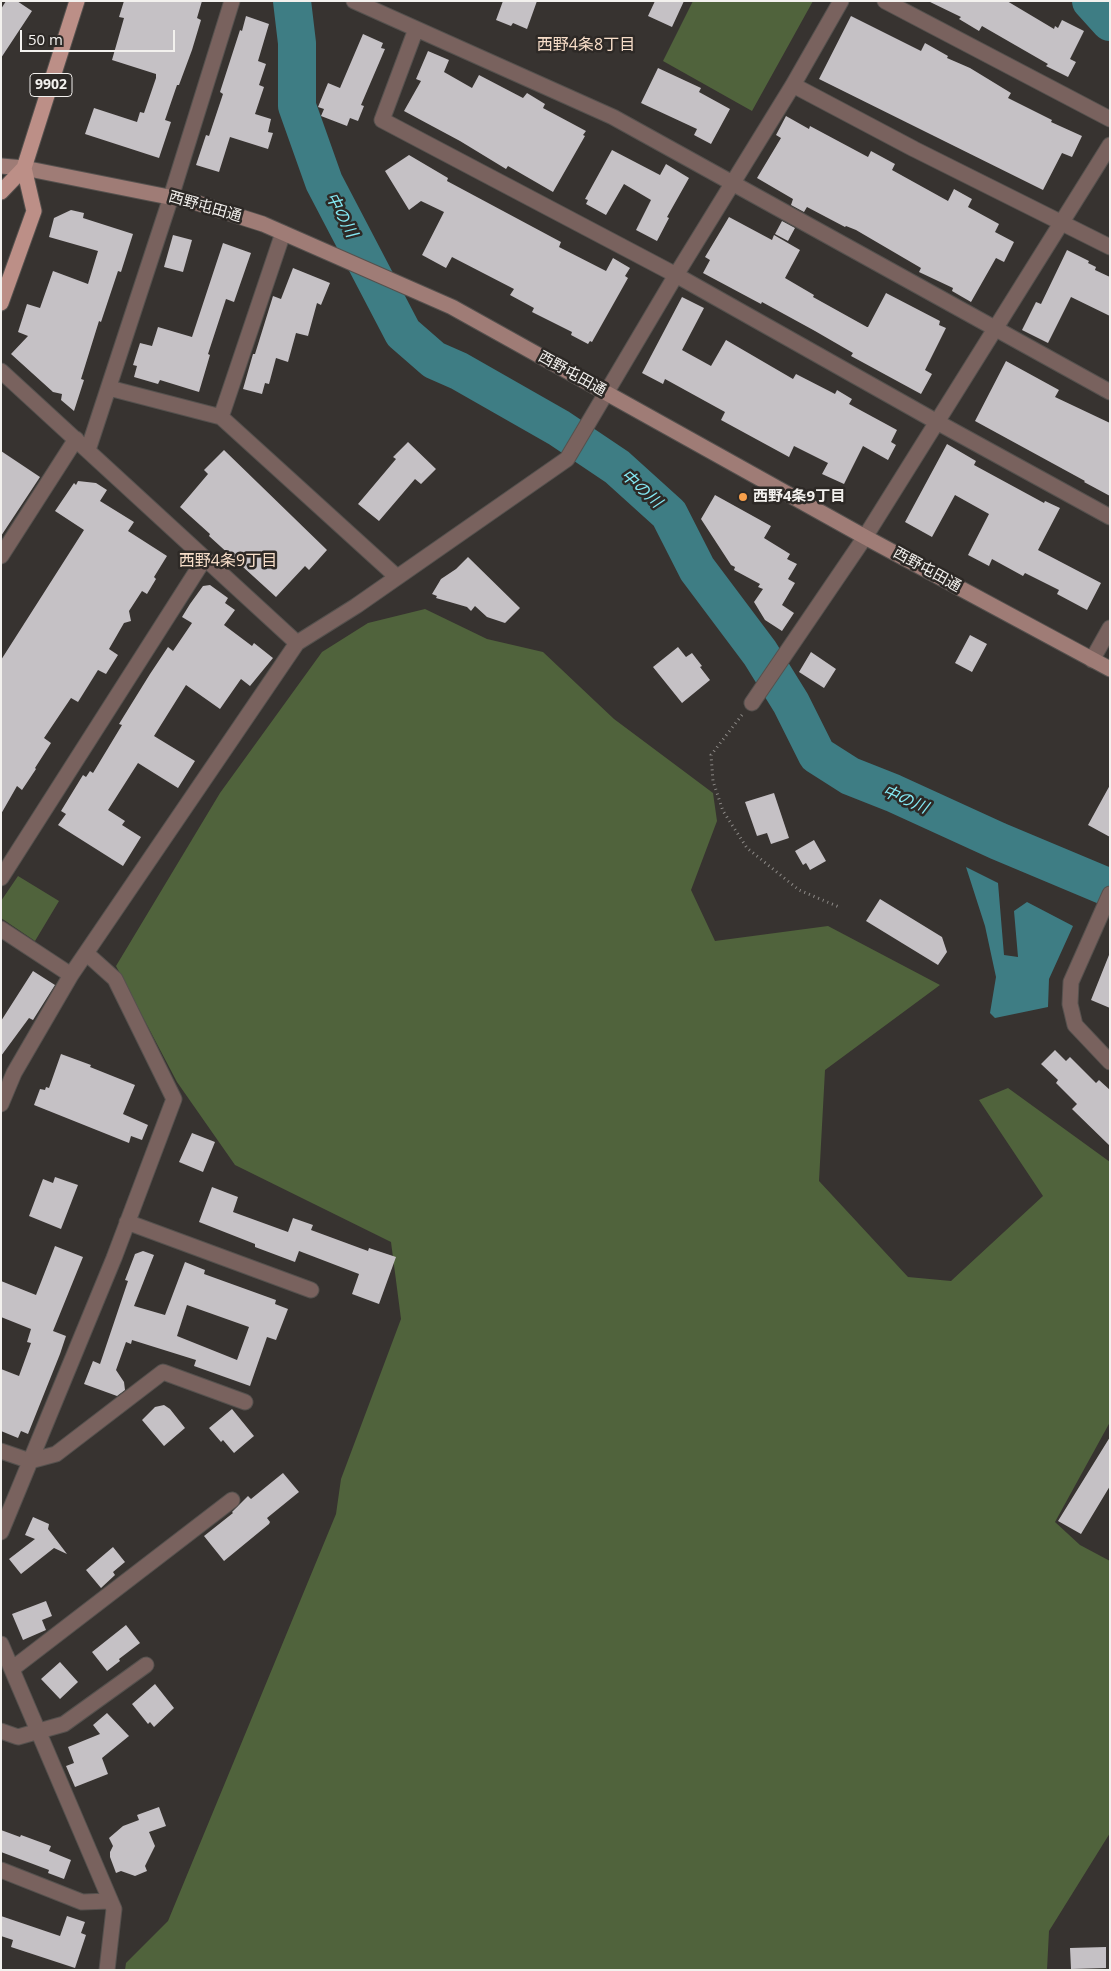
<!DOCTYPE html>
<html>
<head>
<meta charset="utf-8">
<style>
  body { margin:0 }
  #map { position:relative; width:1111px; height:1971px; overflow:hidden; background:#373330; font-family:"Open Sans",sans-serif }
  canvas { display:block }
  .frame { position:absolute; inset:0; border:2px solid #f3f1ee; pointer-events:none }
  .scale { position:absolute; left:20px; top:30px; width:155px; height:22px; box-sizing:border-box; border:2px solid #f3f1ee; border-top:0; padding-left:6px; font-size:15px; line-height:18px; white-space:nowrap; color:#f3f1ee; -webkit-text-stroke:4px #2d2926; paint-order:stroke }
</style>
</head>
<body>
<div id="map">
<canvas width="1111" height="1971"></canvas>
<div class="frame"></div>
<div class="scale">50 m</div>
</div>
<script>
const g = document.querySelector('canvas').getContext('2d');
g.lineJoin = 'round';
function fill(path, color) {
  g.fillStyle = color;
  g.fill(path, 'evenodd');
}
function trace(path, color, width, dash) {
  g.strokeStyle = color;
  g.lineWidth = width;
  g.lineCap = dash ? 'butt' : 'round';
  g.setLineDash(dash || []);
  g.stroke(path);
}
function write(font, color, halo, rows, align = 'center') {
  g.font = font + ' "Open Sans","Noto Sans JP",sans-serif';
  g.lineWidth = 5;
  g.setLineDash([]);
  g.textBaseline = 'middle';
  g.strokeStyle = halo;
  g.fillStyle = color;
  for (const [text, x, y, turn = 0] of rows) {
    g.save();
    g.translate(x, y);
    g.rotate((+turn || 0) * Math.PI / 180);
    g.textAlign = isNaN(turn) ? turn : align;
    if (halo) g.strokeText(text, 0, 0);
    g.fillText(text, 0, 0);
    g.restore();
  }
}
const green = new Path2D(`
  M693,1h120l-61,110 -89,-50z
  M425,609l62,30 56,13 71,67 99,74 4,28 -26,69 24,51 113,-15 112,59 -115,85 -6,111 89,96 43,4 92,-85 -64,-96 29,-12 102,74v260l-55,100 25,23 30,16v272l-61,98 -2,39h-922l1,-7 42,-42 168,-407 5,-35 60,-160 -10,-77 -156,-77 -58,-83 -61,-116 104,-173 102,-141 46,-29z
  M18,876l41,25 -24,40 -34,-23v-17z`);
const water = new Path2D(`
  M966,867l32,16 6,72 14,2 -4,-46 13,-9 46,24 -24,53 -1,28 -53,11 -5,-5 6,-36 -11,-51z`);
const river = new Path2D(`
  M292,1l5,42v63l27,76 79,151 31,27 25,11 100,57 58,39 52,47 28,55 63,84 31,50 26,52 33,21 43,17 105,48 112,47
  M1091,1l19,21`);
const building = new Path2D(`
  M6,1h11l15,10 -31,47v-49z
  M124,1h78l-5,17 4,2 -9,30 -13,35h-2l-12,35 6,2 -12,36 -74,-24 9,-26 43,14 3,-10 4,1 12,-35v-4l-44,-14 12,-42 -5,-1z
  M503,1h34l-10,28 -14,-6 -2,3 -15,-6z
  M655,1h29l-12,26 -24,-11z
  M928,1h79l47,28 1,-3 3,2 4,-8 22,11 -14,28 6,3 -8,15 -22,-11 2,-2 -66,-38 -3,5 -20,-12 2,-2z
  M246,16l23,8 -11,37 8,3 -7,21 5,2 -9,27 16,5 -3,13 5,1 -5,16 -38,-12 -11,35 -23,-7 10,-30 3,1 14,-42 -3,-2 20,-62 2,1z
  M851,16l70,35 4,-8 23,13 -1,2 23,10 41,25 -3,5 44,22 -1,2 31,14 -10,21 -10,-4 -19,37 -224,-111z
  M363,34l20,9 -2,5 4,1 -24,56 3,1 -6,15 -8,-3 -3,8 -26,-10 3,-7 -6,-2 10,-24 12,5z
  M428,51l21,9 -5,12 28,16 7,-13 44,23 4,-5 18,11 -2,4 43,23 -3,4 2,1 -32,56 -45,-26 -2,3 -46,-28 -56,-30 17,-30 -5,-2z
  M658,68l43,20 -2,4 31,17 -19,35 -17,-9 3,-6 -56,-26z
  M786,116l23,13 1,-3 58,31 3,-6 24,13 -3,6 56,31 6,-12 18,10 -4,8 31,17 -4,8 19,10 -10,20 -8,-4 -25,44 -19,-11 1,-3 -34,-16 2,-4 -65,-38 -10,-4 -1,1 -38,-20 -3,5 -13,-7 2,-6 -36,-21 24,-40 -5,-3z
  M612,150l48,25 6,-11 23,14 -22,39 2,1 -12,23 -21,-11 15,-30 -27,-16 -18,31 -20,-11 2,-4 -3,-1z
  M409,155l39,23 -1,3 114,61 -2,5 47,24 7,-13 17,10 -5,8 3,2 -36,64 -2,-1 -2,3 -17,-9 1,-3 -40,-20 2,-4 -24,-13 4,-6 -62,-32 -6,11 -24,-13 22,-43 -23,-11 -12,9 -24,-39z
  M71,210l13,3 -1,5 50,16 -12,38 -3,-1 -17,51 -2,-1 -18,58 3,1 -10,31 -13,-11 1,-6 -9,-2 -42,-38 17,-18 -10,-4 9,-28 13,4 13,-37 35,13 10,-33 -49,-14 5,-19z
  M729,217l43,23 2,-5 26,15 -15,28 29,17 -1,2 54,30h1l18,-34 54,28 -1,4 7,3 -21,42 7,4 -11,20 -70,-38 2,-3 -38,-22 -53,-29 -1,2 -58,-31 7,-13 -5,-3z
  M782,221l13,7 -7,13 -13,-7z
  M173,235l19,5 -9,32 -19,-5z
  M223,243l28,10 -17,49 -8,-3 -18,55 2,1 -11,37 -39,-12 -2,4 -24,-7 3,-11 -4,-1 7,-22 12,3 6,-19 34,10z
  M1067,250l22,11 -1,2 8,4 -1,3 15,7v39l-39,-19 -23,46 -26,-13 14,-28 5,2z
  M293,268l37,15 -9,22 -4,-2 -9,33 -12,-3 -8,29 -12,-4 -7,26 -4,-1 -3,11 -19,-5 10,-35h2l18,-58 8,3z
  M682,297l22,11 -22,42 29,16 15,-26 67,39 3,-5 39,20 2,-4 15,9 -3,5 48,26 -6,12 5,3 -8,15 -25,-14 -19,38 -22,-10 6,-11 -34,-17 -5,11 -68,-37 4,-8 -60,-33 -2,5 -21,-11z
  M1006,361l53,29 -4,7 55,26v73l-26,-14 1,-1 -110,-60z
  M408,442l28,27 -15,15 -6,-5 -36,42 -21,-17 38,-45 -3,-2z
  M947,444l29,17 -2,4 70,38 1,-2 15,7 -22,42 63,33 -14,27 -30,-16 2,-4 -34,-17 -2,3 -31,-17 -3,7 -21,-11 21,-41 -34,-19 -23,42 -27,-15z
  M224,450l103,100 -18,20 -4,-4 -29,31 -67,-61 1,-2 -30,-27 28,-33 -4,-4z
  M1,451l39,26 -39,59z
  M78,481l18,2 11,7 -7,11 34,21 -6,9 39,25 -13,21 2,2 -9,15 -5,-3 -13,20 2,10 -7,2 -15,26 9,6 -12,19 -8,-4 -20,32 -7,-4 -27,40 7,5 -16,25 1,1 -14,21 -5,-4 -16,28v-154l83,-130 -29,-19 19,-28 2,2z
  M715,495l56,31 -7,12 26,16 -3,5 10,5 -9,15 7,4 -13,22 12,8 -12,18 -17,-11 -11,-18 9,-13 -5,-2 2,-3 -26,-14 1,-3 -4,-2 -30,-46z
  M468,557l52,51 -15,15 -18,-6 -12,-11 -4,5 -4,-4 -31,-9 1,-2 -5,-2 9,-15 15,-10z
  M210,585l18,13 -3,5 10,7 -11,15 28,21 2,-3 19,15 -23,28 -9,-7 -21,30 -34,-24 -32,51 41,25 -17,27 -40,-25 -30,47 17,11 -3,4 19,12 -18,29 -65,-41 8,-11 -5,-3 22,-36 3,2 4,-6 3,2 29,-48 -3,-1 31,-50 18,-27 5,4 19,-28 -10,-6 8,-13 13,-18z
  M970,635l17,9 -15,28 -17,-9z
  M678,647l8,10 6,-4 10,13 -2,1 10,13 -28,23 -29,-36z
  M811,652l25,17 -12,19 -25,-16z
  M1110,785v52l-22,-12z
  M774,793l15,45 -18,6 -4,-11 -10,3 -12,-34z
  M814,840l12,21 -16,9 -4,-7 -3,2 -8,-14z
  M880,899l62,38 5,15 -9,13 -72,-44z
  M1109,955h1v53l-19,-8z
  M33,971l22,14 -22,35 -4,-2 -28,38v-35z
  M1055,1050l11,11 4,-4 26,26 3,-3 11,10v56l-38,-37 5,-5 -21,-21 2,-3 -17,-16z
  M61,1054l30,11 -1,2 45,18 -12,29 25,11 -6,15 -11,-4 -2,7 -95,-38 6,-16 5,1 1,-3 3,1z
  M192,1133l23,9 -12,30 -24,-10z
  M55,1177l23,8 -17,44 -32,-13 14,-37 10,4z
  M212,1187l26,10 -5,15 55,20 5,-14 20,7 -2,5 57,21 1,-3 27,9 -17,47 -27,-10 7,-20 -60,-23 -4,11 -40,-15v-3l-56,-22z
  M55,1246l28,11 -30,74 13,5 -6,18 -32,80 -7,-3 -3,7 -17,-7v-62l18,7 12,-33 -4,-1 4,-13 -30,-12v-36l35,14z
  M143,1251l11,4 -20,51 31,9 20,-53 20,8 -1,4 72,26 -1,4 13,5 -12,31 -9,-3 -17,49 -56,-20 2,-6 -64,-20 -1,4 -5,-2 -10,28 8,12 1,8 -8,6 -33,-12 9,-23 7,3 28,-83 -3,-1 10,-26zM187,1305l62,22 -12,33 -60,-24z
  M164,1405l6,4 15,19 -21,18 -22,-26 13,-13z
  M232,1409l22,27 -20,17 -11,-13 -2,2 -12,-14z
  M1110,1437v49l-29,48 -23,-13z
  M283,1473l16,19 -32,26 3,4 -1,2 -45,37 -20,-25 29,-23 -1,-1 16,-16 3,3z
  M33,1517l16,7 -1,5 19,25 -13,-6 -33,26 -12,-15 26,-20 -10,-4z
  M113,1547l12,15 -12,10 2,3 -14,13 -15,-18z
  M46,1601l6,15 -10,4 4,10 -23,10 -11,-26z
  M126,1625l14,18 -21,16 1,2 -13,10 -15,-19z
  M60,1662l18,20 -18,17 -19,-20z
  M155,1684l19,24 -20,19 -4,-5 -2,2 -16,-20z
  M107,1713l22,23 -27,22 6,16 -33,13 -9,-21 8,-3 -6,-16 32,-13 -7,-9z
  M159,1807l7,19 -17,6 6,14 -10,20 2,5 -12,5 -14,-5 -5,2 -6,-16v-5l3,-6 -4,-8 14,-12 16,-6 -2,-5z
  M1,1830l19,7 1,-2 30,11 -2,5 22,9 -7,19 -16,-6 1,-3 -48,-18z
  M1,1916l59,20 7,-20 18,6 -4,11 5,2 -11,33 -64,-21 2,-7 -12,-4z
  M1106,1947v21l-35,1 -1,-21z`);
const path = new Path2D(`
  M742,715l-31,40 2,26 10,30 24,37 52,42 40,17`);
const street = new Path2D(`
  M354,1l259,116 497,275
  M885,1l225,118
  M416,29l-34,91 294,155 261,147 173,95
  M793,85l121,64 196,98
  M1,371l296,272
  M109,388l112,29 176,160
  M221,417l62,-184
  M88,450l83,-253 61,-196
  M1,556l75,-117
  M1092,660l18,-32
  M752,703l113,-166 245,-392
  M1,878l204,-320
  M1110,894l-39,88 -1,22 5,21 35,37
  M1,929l70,46
  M1,1104l13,-31 57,-98 226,-332 59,-37 211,-147 109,-184 117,-190 48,-84
  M127,1222l184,68
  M1,1451l29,10 26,-7 107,-82 82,30
  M1,1532l113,-274 60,-159 -59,-120 -29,-26
  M1,1644l113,265 -7,61
  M12,1669l220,-169
  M1,1731l17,6 46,-13 82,-59
  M1,1870l81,32 28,-1`);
const secondary = new Path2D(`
  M1,166l23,2 170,34 69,22 189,83 413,230 245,132`);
const primary = new Path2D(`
  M1,192l23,-24 53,-167
  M1,303l33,-92 -10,-43`);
const markers = [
  [743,497,5,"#f8a04b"]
];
const shields = [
  [51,85,42]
];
const shieldNames = [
  ["9902",51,85]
];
const streetNames = [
  ["西野屯田通",205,207,16],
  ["西野屯田通",572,374,29],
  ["西野屯田通",927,570,29]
];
const poiNames = [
  ["西野4条9丁目",753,497]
];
const neighbourhoodNames = [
  ["西野4条8丁目",586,45],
  ["西野4条9丁目",228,561]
];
const waterNames = [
  ["中の川",341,215,62],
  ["中の川",641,489,42],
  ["中の川",905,800,23]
];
fill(green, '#50633c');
fill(water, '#3e7d84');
trace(river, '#3e7d84', 38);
fill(building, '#c5c1c5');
trace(street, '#55514e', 17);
trace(secondary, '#55514e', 17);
trace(primary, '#55514e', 17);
trace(path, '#8e8b88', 3, [1, 4]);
trace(street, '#79625e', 15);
trace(secondary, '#9f7c76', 15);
trace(primary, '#bc8f87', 15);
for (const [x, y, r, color] of markers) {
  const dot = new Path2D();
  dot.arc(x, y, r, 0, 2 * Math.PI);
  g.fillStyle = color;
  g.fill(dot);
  trace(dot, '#2d2926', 2);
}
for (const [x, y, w] of shields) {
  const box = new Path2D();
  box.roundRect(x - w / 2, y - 11.5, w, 23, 4);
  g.fillStyle = '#2d2926';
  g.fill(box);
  trace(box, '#f3f1ee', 1);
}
write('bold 14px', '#f3f1ee', null, shieldNames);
write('15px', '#f3f1ee', '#2d2926', streetNames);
write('bold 15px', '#f3f1ee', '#2d2926', poiNames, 'left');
write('16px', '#f8dec9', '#2d2926', neighbourhoodNames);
write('italic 16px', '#85eaf5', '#2d2926', waterNames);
</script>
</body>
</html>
